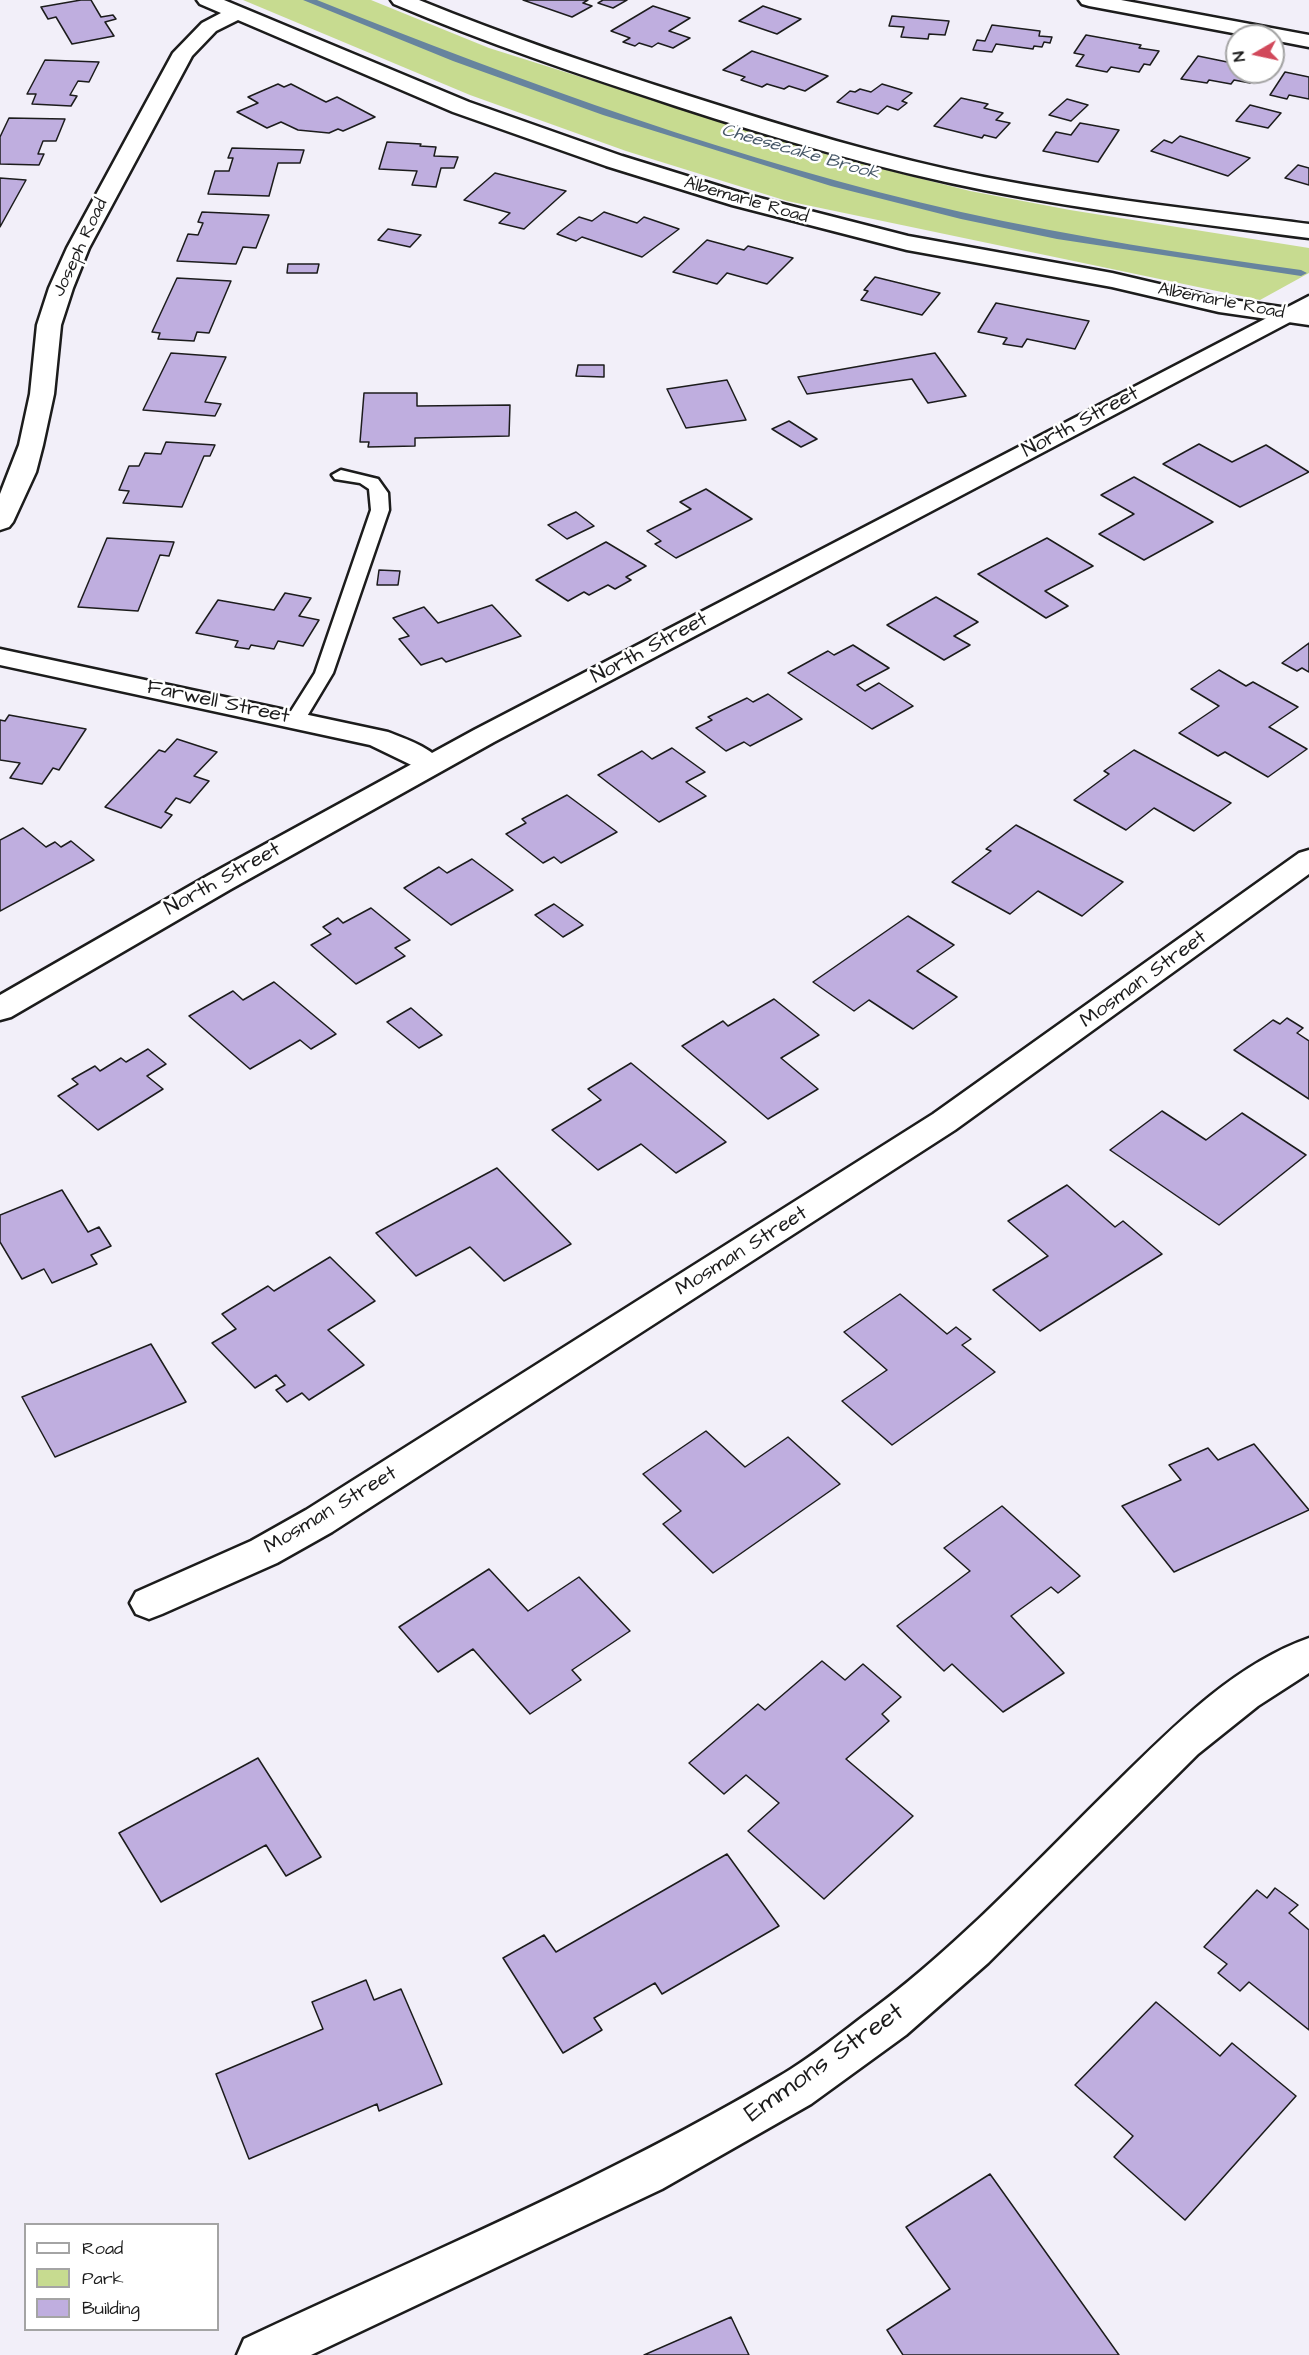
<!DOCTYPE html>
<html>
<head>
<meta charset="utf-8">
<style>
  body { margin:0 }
  #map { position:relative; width:1309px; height:2355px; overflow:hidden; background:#f2eff9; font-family:"Architects Daughter",sans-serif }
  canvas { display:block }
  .legend { position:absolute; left:24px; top:2223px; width:195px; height:108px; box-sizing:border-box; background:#fff; border:2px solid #a4a4a4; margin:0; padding:8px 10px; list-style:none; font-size:18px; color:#1c1c1c }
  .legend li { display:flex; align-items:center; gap:12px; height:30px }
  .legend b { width:30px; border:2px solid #a4a4a4 }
  .north { position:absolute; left:1225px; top:24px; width:60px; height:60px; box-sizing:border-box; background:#fff; border:2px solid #a4a4a4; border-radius:50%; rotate:261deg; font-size:16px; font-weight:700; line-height:24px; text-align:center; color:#1c1c1c }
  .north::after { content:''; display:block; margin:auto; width:21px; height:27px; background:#d1495b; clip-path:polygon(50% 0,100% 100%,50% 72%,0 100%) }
</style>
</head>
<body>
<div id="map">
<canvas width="1309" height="2355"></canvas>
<ul class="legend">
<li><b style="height:8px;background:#fff"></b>Road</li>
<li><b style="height:16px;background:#c7db90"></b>Park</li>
<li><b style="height:16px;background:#bfaedf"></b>Building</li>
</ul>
<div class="north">N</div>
</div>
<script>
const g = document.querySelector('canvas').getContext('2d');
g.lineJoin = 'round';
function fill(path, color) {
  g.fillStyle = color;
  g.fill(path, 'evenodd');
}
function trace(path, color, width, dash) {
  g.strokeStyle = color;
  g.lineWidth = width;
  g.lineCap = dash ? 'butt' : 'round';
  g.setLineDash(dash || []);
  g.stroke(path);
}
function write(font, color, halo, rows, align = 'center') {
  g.font = font + ' "Architects Daughter",sans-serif';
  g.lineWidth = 5;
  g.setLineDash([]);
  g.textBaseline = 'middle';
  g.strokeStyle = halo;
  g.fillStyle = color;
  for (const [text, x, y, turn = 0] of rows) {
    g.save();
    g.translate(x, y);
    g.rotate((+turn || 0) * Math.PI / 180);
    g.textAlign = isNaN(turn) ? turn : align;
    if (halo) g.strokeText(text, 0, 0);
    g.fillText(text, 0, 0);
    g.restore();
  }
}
const green = new Path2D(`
  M243,0h128l118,48 342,108 139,35 100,19 239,38v25l-49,27 -473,-99 -161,-50 -156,-56z`);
const stream = new Path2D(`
  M303,0h14c210,84 423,162 644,212 112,25 226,42 340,58l6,3 -6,3 -244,-37 -96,-20 -130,-33 -228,-71 -150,-54z`);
const building = new Path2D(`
  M81,0h10l10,17 12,-2 3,4 -11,3 9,14 -42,8 -16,-27 -8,2 -7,-12z
  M523,0h65l-5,3 9,3 -20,11z
  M603,0h24l-14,8 -15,-5z
  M653,6l37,12 -21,13 21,7 -17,10 -15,-5 -6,4 -13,-4 -4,3 -12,-4 7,-4 -19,-7z
  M763,6l38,13 -24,15 -38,-13z
  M892,16l57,5 -4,14 -16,-1 -1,5 -27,-2 3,-10 -15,-1z
  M992,25l48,6 -1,5 13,1 -2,6 -6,-1 -2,5 -8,-1 -1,3 -37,-5 -4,8 -19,-2 4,-10 8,1z
  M1086,35l55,10 -2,3 20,3 -9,14 -6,-1 -5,8 -28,-5 -4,5 -31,-6 8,-11 -10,-2z
  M752,51l76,25 -23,15 -16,-5 -5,3 -17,-5 -5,3 -21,-7 4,-3 -22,-7z
  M1198,56l39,8v8h21l-8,11 -16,-3 -3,4 -22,-4 -2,3 -26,-4z
  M45,60l54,2 -10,20 -11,-1 -8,14 7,1 -6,10 -39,-2 4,-10h-9z
  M1285,72l24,5v22l-20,-4 -2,4 -17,-4z
  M278,84l6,3 7,-3 35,18 11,-5 38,20 -32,14 -5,-2 -9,4 -31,-3 -17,-8 -14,6 -30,-16 21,-9 -10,-6z
  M882,84l30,9 -10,8 5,2 -9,7 -11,-4 -9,8 -41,-12 13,-11 5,1 5,-3 11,3z
  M961,98l27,6 -4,4 19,5 -7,7 14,3 -14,15 -12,-3 -2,3 -48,-12z
  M1067,99l21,6 -17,16 -22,-6z
  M1250,105l31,8 -13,15 -32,-7z
  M9,118l56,1 -9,22h-13l-5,13h6l-5,11 -39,-1v-27z
  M1080,123l39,7 -21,32 -55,-11 13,-19 15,3z
  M1180,136l70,22 -22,18 -77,-25 13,-11 8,3z
  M387,142l34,2 -1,2 16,1 -2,9 24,1 -4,11h-13l-5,19 -24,-2 5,-14 -38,-2z
  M232,148l72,2 -4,13h-22l-9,33 -61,-2 7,-23h14l4,-13h-5z
  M1298,165l11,3v17l-24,-7z
  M495,173l71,18 -42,38 -25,-6 11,-10 -46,-13z
  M0,178l26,2 -26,47z
  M202,212l67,3 -13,33 -13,-1 -7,17 -59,-3 11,-27 10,1 5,-12 -5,-1z
  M604,212l33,11 7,-6 35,12 -37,28 -60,-20 -6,4 -19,-7 22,-17 13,4z
  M388,229l33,6 -11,12 -32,-7z
  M707,240l37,10 4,-4 45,12 -26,26 -40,-11 -10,11 -44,-12z
  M288,264h31l-2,9h-30z
  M875,277l65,16 -18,22 -61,-15 7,-9 -4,-1z
  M177,278l54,3 -22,52 -12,-1 -3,9 -36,-2 2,-6 -8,-1z
  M996,303l93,18 -14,28 -48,-10 -5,8 -19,-3 4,-6 -29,-6z
  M171,353l55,4 -21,45 16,2 -6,12 -72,-6z
  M935,353l31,43 -38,7 -16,-24 -105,15 -9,-17z
  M578,365h26v12l-28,-1z
  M727,380l19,40 -60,8 -19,-39z
  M364,393h53v13l93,-1 -1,31 -94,2v8l-47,1 1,-5h-9z
  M789,421l28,18 -16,8 -29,-18z
  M166,442l49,3 -5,11h-6l-22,51 -59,-4 6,-12 -10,-1 10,-24h10l6,-13 16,1z
  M1199,444l33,18 34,-17 43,27 -69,35 -77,-43z
  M1134,477l79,45 -69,38 -45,-26 35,-20 -33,-19z
  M706,489l46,30 -76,39 -21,-14 6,-3 -14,-10 44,-22 -11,-7z
  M576,512l18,14 -27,13 -19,-14z
  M107,538l67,4 -5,14 -9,-1 -22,56 -60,-4z
  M1047,538l46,28 -48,25 23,15 -22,12 -68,-44z
  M606,542l40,24 -20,11 5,3 -16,9 -7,-4 -19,10 -5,-3 -16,9 -32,-21z
  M379,570l21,1 -2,14h-21z
  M285,593l26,5 -12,18 20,4 -16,26 -25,-5 -4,8 -23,-4 -2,4 -14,-2 3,-6 -42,-8 22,-33 56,10z
  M936,597l42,25 -24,14 16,9 -26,15 -57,-35z
  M492,605l29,31 -75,26 -4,-4 -21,7 -22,-26 10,-3 -16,-18 31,-11 14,16z
  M1309,643v29l-7,-4 -5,3 -15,-8z
  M853,645l36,23 -32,17 8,6 14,-8 34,23 -41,23 -84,-56 40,-22 6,4z
  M1219,670l27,16 7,-4 45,25 -29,20 38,22 -39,28 -43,-25 -7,4 -39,-23 40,-27 -28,-17z
  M768,694l34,25 -52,27 -6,-4 -18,9 -30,-23 16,-8 -4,-3 39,-19 6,4z
  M9,715l77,14 -27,41 -6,-2 -11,16 -32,-6 10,-15 -20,-3v-40l5,1z
  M177,739l40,13 -23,24 15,5 -19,22 -14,-5 -11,14 7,3 -11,13 -56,-21 54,-57 6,2z
  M672,748l33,24 -19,10 20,14 -47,26 -61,-47 44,-24 10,8z
  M1134,750l97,53 -37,28 -40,-23 -28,22 -52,-30 35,-26 -5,-3z
  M567,795l50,37 -56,31 -7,-6 -11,6 -37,-29 20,-11 -4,-4z
  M1016,825l107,57 -41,34 -44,-25 -28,23 -58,-32 39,-31 -5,-2z
  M23,828l23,19 9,-5 6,5 10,-6 23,19 -94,51v-71z
  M472,859l41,31 -62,35 -47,-37 35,-21 8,6z
  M554,904l29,21 -20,12 -28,-22z
  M371,908l39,32 -15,8 10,8 -49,28 -45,-39 20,-11 -8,-7 15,-9 5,5z
  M908,916l46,29 -37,26 40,26 -44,32 -44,-29 -15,11 -41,-29z
  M274,982l62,52 -25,15 -11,-9 -50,29 -61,-53 44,-25 10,9z
  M774,999l45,36 -38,23 37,31 -50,30 -86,-73 41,-25 5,5z
  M411,1008l31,27 -23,13 -32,-26z
  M1287,1018l16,10 -6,5 12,8v58l-75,-49 39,-30 7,4z
  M148,1049l18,15 -19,12 16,13 -65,41 -40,-34 20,-12 -6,-5 23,-13 5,5 21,-13 5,4z
  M631,1063l95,79 -50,31 -35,-29 -43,26 -46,-40 49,-30 -13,-11z
  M1162,1111l44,29 36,-27 64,42 -87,70 -109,-75z
  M497,1168l74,76 -67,37 -34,-34 -54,29 -40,-43z
  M1067,1185l48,42 8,-6 39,33 -122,77 -47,-41 55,-34 -40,-35z
  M62,1190l26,42 11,-5 12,19 -20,9 6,9 -45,19 -8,-14 -22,10 -22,-37v-27z
  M330,1257l45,44 -47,29 36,35 -55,35 -7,-7 -15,9 -11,-12 9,-5 -9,-10 -21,13 -43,-45 24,-14 -14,-15 46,-28 6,5z
  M900,1294l47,40 9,-7 15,12 -9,6 33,27 -103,73 -50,-44 45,-31 -43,-38z
  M151,1344l35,58 -131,55 -33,-60z
  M706,1431l39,36 43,-30 52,47 -127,89 -50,-49 18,-13 -38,-37z
  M1254,1444l55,66 -135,62 -52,-66 59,-26 -12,-15 39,-17 10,12z
  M1002,1506l78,70 -22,17 -7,-6 -40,29 53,57 -61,39 -51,-48 -8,7 -47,-45 73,-55 -26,-23z
  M489,1569l39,42 51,-34 51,54 -58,39 9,10 -51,34 -57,-65 -35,23 -39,-45z
  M822,1661l23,19 18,-16 38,33 -19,17 7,7 -43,38 67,57 -89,83 -76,-68 31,-28 -33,-28 -22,19 -35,-31 69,-59 7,6z
  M258,1758l63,99 -35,19 -20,-31 -105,57 -42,-69z
  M727,1854l52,72 -117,68 -7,-11 -61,35 8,12 -39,23 -60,-95 41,-23 12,17z
  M1275,1888l23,17 -9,8 20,17v100l-60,-48 -9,9 -22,-18 9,-9 -23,-17 53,-57 10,8z
  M366,1980l8,20 27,-11 41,95 -63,27 -2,-7 -128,55 -33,-85 107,-45 -11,-27z
  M1156,2002l64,54 12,-13 64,53 -111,124 -71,-63 19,-21 -58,-51z
  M990,2174l129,181h-216l-16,-25 63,-41 -44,-62z
  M731,2317l18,38h-105z`);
const service = new Path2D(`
  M341,470l37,9 10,14 1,17 -56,163 -30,50 -7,2 -10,-6 29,-46 56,-163 -2,-21 -9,-6 -25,-4 -3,-4z`);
const minor = new Path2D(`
  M197,0h27l245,102 153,54 126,39 160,41 204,37 107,25 90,13v14l-90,-13 -107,-25 -205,-37 -175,-45 -126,-39 -153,-54 -215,-92 -22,11 -24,25 -103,192 -16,40 -12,37 -7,69 -11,51 -7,27 -23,50 -4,5 -9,3v-36l19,-49 11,-51 7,-69 12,-37 18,-40 106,-195 29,-30 19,-10 -21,-9z
  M391,0h28c88,36 179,67 270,96 97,31 195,61 295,81 107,21 216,33 325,47v14c-109,-14 -218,-27 -325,-48 -105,-21 -207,-51 -308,-84 -95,-31 -190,-63 -282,-102z
  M1079,0h42l188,35v12l-36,-7v-4h-24l-160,-30 -7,-2z
  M0,649l388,83c18,7 45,16 56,33l-4,6 -10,3 -60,-29 -370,-80z
  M1309,850v24l-354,256 -623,402 -55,31 -115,51 -13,5 -13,-5 -6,-11 6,-11 115,-51 55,-31 627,-396 366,-261z
  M1309,1638v35l-51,33 -60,48 -210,209 -82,72 -95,69 -149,85 -351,166h-74l7,-16c179,-84 364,-161 534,-262 33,-19 64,-45 95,-68 89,-66 166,-151 246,-229 55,-54 116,-116 190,-142z`);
const secondary = new Path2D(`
  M1309,296v16l-815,430 -263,147 -220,128 -11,3v-25l209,-120 265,-145z`);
const farWaternames = [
  ["Cheesecake Brook",800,153,16]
];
const farStreetnames = [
  ["Albemarle Road",746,201,16],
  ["Joseph Road",81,248,-65],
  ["Albemarle Road",1221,302,11]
];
const streetNames = [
  ["North Street",1081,423,-28],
  ["North Street",650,649,-28],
  ["Farwell Street",218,703,12],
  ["North Street",223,880,-29],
  ["Mosman Street",1144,980,-36],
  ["Mosman Street",742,1252,-32],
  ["Mosman Street",331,1511,-31]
];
const nearStreetnames = [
  ["Emmons Street",825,2064,-35]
];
fill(green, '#c7db90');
fill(stream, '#67849e');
fill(building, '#bfaedf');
trace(building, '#1c1c1c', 1.5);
trace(service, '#1c1c1c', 5);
trace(minor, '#1c1c1c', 5);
trace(secondary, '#1c1c1c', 5);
fill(service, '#fff');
fill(minor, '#fff');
fill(secondary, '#fff');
write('italic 18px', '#485968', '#fff', farWaternames);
write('18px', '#1c1c1c', '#fff', farStreetnames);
write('21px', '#1c1c1c', '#fff', streetNames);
write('26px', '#1c1c1c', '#fff', nearStreetnames);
</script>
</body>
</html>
